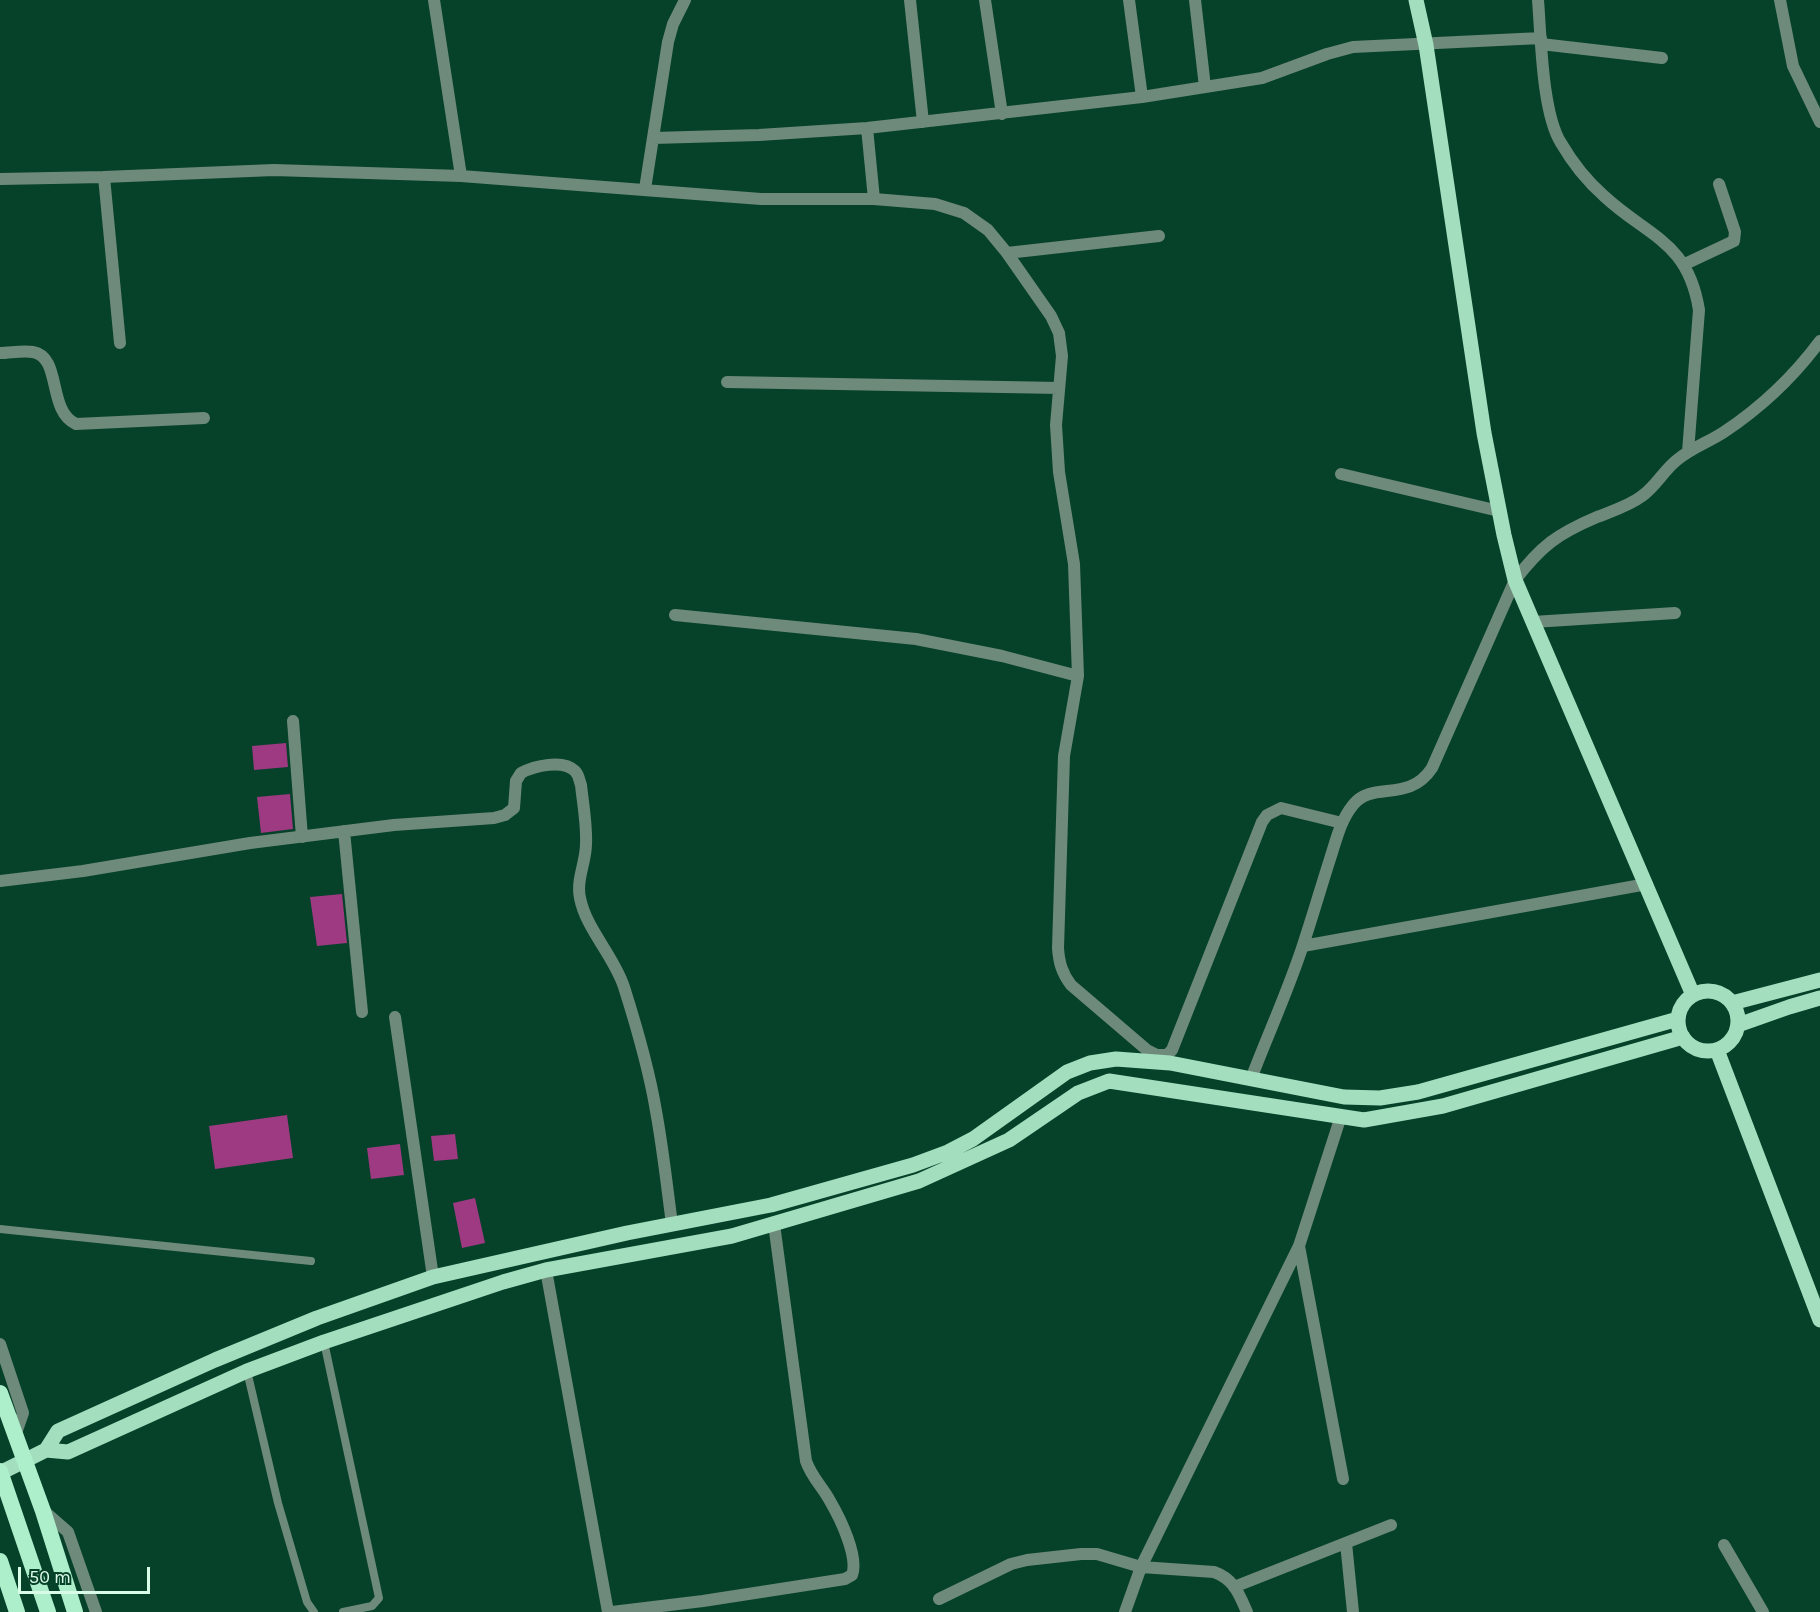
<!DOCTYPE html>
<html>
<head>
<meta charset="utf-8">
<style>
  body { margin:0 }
  #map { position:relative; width:1820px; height:1612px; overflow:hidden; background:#06412a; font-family:Karla,sans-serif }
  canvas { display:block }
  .scale { position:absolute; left:18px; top:1567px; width:132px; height:27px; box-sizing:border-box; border:3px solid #d9fce8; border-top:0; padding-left:8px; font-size:18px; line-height:21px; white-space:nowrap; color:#d9fce8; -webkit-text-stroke:4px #06412a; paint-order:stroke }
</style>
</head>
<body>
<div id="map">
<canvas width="1820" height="1612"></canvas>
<div class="scale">50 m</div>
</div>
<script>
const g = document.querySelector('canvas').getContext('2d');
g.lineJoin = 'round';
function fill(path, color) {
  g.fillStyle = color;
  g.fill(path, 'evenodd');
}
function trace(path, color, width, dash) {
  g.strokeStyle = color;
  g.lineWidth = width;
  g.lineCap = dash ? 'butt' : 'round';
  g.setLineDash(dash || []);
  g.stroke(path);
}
const building = new Path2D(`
  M286,743l2,24 -34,3 -2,-24z
  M290,794l3,35 -32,4 -4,-36z
  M342,894l5,49 -30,3 -7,-49z
  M287,1115l6,43 -78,11 -6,-43z
  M455,1134l3,25 -24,2 -3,-25z
  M400,1144l4,31 -33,4 -4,-31z
  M475,1198l10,45 -23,5 -9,-45z`);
const service = new Path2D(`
  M0,1229l311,32
  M324,1342l55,256 -7,8 -29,6
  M247,1371l31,132 29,99 7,10`);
const minor = new Path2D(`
  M434,0l27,176
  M910,0l13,122
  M985,0l17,114
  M1129,0l13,97
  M1195,0l10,87
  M1538,0c3,37 4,113 23,143 11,19 26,38 43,53 44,41 84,45 95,114l-11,142
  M1780,0l13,66 27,56
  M1541,44l121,14
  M867,128l7,71
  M653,138l106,-3 108,-7 275,-31 120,-19 65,-24 26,-7 188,-9
  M104,177l16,166
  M0,179l104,-2 170,-7 187,6 300,23h113l61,5 29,9 24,17 19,23 44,63 8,17 3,23 -6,69 3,47 15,92 4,112 -14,80 -6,192c1,15 4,25 13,37l76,65 10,5h10l5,-5 90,-228 5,-7 14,-7 61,15
  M645,189l23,-147 5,-18 12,-24
  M1007,253l152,-17
  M1685,264l49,-23 1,-9 -16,-48
  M0,353c10,0 23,-3 33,-1 29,5 14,59 43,72l128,-6
  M727,382l332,6
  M1341,474l158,37
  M675,615l241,24 86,17 76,20
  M1533,622l142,-9
  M293,721l9,116
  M344,831l18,181
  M0,881l83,-10 167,-28 144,-18 100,-7 11,-3 9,-7 2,-27 5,-8c13,-7 42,-14 54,-2 4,4 4,9 6,14 2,19 6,40 5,59 0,18 -10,36 -6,54 6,31 34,58 44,89 13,41 25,82 32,124 7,38 11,76 16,113
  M1303,946l344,-62
  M395,1017l38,260
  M1251,1079c17,-45 38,-90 53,-137 9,-27 17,-55 26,-83 6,-18 10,-38 23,-54 20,-25 55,-1 79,-37l83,-188c26,-34 42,-46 82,-63 15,-6 32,-11 45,-21 14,-10 22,-26 35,-36 14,-12 32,-18 47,-28 36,-24 70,-56 96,-91
  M1299,1246l44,233
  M546,1270l62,342
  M0,1344l23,69 -8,23
  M44,1511l24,21 28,80
  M1346,1543l7,69
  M1724,1545l39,67
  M1234,1587l157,-62
  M939,1599l72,-35 16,-4 54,-6h16l44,13 73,5c20,7 25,22 33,40
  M612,1612l91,-11 142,-22 7,-4c7,-18 -12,-57 -22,-74 -8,-15 -18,-23 -24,-40l-32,-237
  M1125,1612l16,-45 158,-321 42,-130`);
const primary = new Path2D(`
  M1416,0l10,45 58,388 20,102 11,45 178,415
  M1678 1021a30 30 0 1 1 60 0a30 30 0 1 1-60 0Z
  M1732,1003l88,-23
  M1738,1025l51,-18 31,-9
  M1717,1050l103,270
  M46,1450l12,-19 157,-71 102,-42 116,-41 194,-44 144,-28 142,-40 35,-13 25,-13 94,-67 23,-9 26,-4 54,4 174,34 36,1 38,-6 260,-73
  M0,1473l46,-23 22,2 179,-81 77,-29 179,-60 43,-12 186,-34 187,-55 90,-41 69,-47 31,-12 255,39 79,-14 240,-69`);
const trunk = new Path2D(`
  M0,1393l43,118 32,101
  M0,1561l17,51`);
const trunkBridge = new Path2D(`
  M0,1471l48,141`);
fill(building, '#9d3a81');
trace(service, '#6e8a7a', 8);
trace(minor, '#6e8a7a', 12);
trace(primary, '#a3debe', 15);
trace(trunk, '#adeecb', 16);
trace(trunkBridge, '#adeecb', 16);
</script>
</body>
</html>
